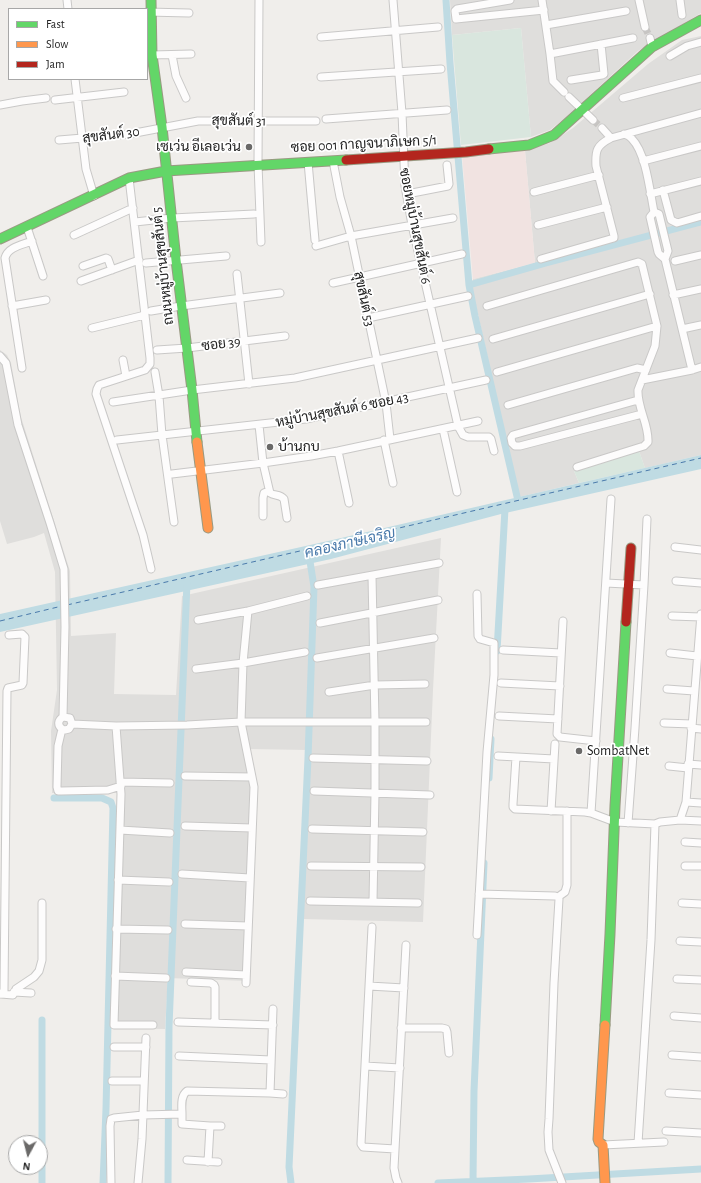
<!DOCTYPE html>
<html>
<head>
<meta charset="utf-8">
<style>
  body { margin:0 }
  #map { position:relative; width:701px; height:1183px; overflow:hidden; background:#f0eeeb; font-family:"Alegreya Sans",sans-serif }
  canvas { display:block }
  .legend { position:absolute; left:8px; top:8px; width:140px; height:72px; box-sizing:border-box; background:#fff; border:1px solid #a7a7a7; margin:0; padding:5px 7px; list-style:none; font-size:12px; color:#222 }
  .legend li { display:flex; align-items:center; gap:8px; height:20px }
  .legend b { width:20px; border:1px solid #a7a7a7 }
  .north { position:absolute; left:8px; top:1135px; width:40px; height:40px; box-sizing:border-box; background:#fff; border:1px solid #a7a7a7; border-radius:50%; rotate:187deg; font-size:11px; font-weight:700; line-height:16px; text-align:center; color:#222 }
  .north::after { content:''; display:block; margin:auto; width:14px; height:18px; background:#6a6968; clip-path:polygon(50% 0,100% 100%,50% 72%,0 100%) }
</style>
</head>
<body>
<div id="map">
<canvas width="701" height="1183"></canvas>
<ul class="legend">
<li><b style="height:5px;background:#63d668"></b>Fast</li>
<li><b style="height:5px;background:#ff974d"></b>Slow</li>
<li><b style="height:5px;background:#b3261e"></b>Jam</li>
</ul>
<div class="north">N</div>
</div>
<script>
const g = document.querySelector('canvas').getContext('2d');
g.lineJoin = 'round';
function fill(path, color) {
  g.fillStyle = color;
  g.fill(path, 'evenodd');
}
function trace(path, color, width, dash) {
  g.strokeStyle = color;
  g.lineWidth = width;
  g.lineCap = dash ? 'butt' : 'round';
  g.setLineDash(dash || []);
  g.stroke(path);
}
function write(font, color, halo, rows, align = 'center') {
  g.font = font + ' "Alegreya Sans",Sarabun,sans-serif';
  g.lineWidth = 3.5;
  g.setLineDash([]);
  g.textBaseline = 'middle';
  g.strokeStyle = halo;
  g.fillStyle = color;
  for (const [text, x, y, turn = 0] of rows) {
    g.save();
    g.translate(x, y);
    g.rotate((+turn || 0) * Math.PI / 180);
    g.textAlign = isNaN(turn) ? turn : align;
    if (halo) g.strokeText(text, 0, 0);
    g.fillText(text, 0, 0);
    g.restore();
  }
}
const residential = new Path2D(`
  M450,0h251v13l-63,38 -73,67 -15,12 -19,7 -10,-109 -69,7z
  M701,36v419l-56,13 -6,-17 -65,20 5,12 -60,14 -47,-209 1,-9 62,-16 -10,-112 25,-8 23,-15 75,-64 34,-24z
  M0,350l7,5 4,8 10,54 49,154 1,65 45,-3 -2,61 62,1 6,-99 259,-58 -8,152 -10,232 -120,-3 2,-53 2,-116 -58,-1 7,35 -8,197 -80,-3 -3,51 -55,-1v-69l8,-166h-66l-1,-62 6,-41 -2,-118 -11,-39 -10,4 -27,7 -7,-23z`);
const commercial = new Path2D(`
  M525,151l10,112 -62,16 -11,-124z`);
const wetland = new Path2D(`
  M521,28l10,109 -70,8 -9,-110z
  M639,451l6,17 -66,15 -5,-12z`);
const water = new Path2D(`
  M701,455v14l-200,45 -170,45 -331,73v-18l328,-73z`);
const canal = new Path2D(`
  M446,0l4,63 19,222 6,31 44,189
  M469,285l77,-22 155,-41
  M497,651l8,-142
  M489,778l2,-39
  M54,798h48l9,4 2,6 -7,301 -3,74
  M473,1181l1,-90 10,-228
  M42,1183v-163
  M168,1183l1,-157 18,-444
  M291,1183l-2,-16 19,-409 6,-171 -5,-32
  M438,1183l91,-4 172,-10`);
const ferry = new Path2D(`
  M67,605l634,-147
  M0,621l62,-15`);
const streetTunnel = new Path2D(`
  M645,27l5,11
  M593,120l9,8`);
const street = new Path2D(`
  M67,0l1,9
  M259,0l-1,164 3,78
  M393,0l9,113 3,73 7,39 46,201 5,9 5,2h21l2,2 3,12
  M510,0l-53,9 -2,2 1,8 88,-9
  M542,0l8,54 3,27 11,11
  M639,0l6,27
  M680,0l2,15
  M147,12l42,1
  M546,25l80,-14
  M321,37l117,-10
  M650,38l2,9
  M550,54l83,-16
  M152,55l39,-1
  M172,55l4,21 10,22
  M670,56l17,-10 14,-4
  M321,77l120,-8
  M75,79l11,90 8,27
  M571,80l31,-5 2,-1 -3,-30
  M569,97l24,23
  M623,98l78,-20
  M55,100l69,-8
  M0,105l22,-4 24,-3
  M326,119l121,-9
  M624,134c3,1 6,2 8,5 14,14 18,53 22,73
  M611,138l90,-25
  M59,140l71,-6 68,-13h118
  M333,161l7,36 11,39 35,167 4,36
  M643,161l58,-15
  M308,162l7,78
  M129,178l21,180v6l-5,6 -46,15 -2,4 -1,5 47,141 8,34
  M663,190l8,30 6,3 24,-7
  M534,192l65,-17
  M407,194l41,-8 1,-2 -2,-19
  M650,194l51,-13
  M654,212l5,2 9,37 -3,8 -6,-5 -1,-2 -8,-35z
  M135,222l37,-4 82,-4
  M538,225l69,-18
  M27,227l16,49
  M74,235l59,-27
  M316,246l35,-10 102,-18
  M541,259l73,-21v-2l-18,-70c-1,-16 1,-21 15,-28l-9,-10
  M675,261l26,-6
  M146,263l80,-7
  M83,266l23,-8 2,1 4,11
  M237,274l12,110
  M81,281l58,-21
  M333,283l129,-29
  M673,295l28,-6
  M12,306l34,-6
  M487,306l151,-44 4,2 15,62 -2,20 -17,44c-1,18 11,34 10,52l-4,4 -67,21
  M151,311l30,-5 99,-13
  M368,318l100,-22
  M92,328l53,-13
  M682,329l19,-4
  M493,339l157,-45
  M157,350l30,-2 98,-12
  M0,356l6,7 12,62 32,98 14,46 1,58 -2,90c-5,3 -6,8 -1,12l-4,17 -1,41 1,4h3l47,-1 13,-4
  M123,360l3,16
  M22,368l-17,-110c3,-11 17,-13 27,-17
  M692,370l9,-3
  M155,372l4,24 3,39 12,87
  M497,372l160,-46
  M642,380l50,-10 -27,-111
  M638,400l-125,35 -2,3 1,5 3,3h5l122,-32
  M113,402l79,-12 103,-12 183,-40
  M508,405l129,-37 9,2
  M259,425l4,38 7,30c4,3 10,1 14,6l3,19
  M443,429l14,63
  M117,440l189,-21 180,-39
  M384,440l9,43
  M338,451l11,52
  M172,474l91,-11 48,-7 27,-5 140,-30
  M263,516v-18l1,-5 5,-2
  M675,547l26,3
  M372,576l3,146v71l-2,109
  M676,581l25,2
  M606,583l38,2 3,-66
  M318,585l121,-22
  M672,616l29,1
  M198,620l50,-9 59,-15
  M563,621l-6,113 3,3 36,4
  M320,623l118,-23
  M503,650l58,3
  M670,653l27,3
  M317,658l117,-20
  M196,669l47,-6 62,-11
  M501,683l59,3
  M667,689l27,2
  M329,692l46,-7 50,-1
  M499,716l59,3
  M664,723l28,1
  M72,724l44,2 71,-1 54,-3h185
  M116,726l5,68 -7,231h39
  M691,728l10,1
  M62,729l3,1 4,-1 3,-5 -2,-6 -7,-1
  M498,756l56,3
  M516,757l-3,47v3l2,2 70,3 6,1 24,9 40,2 -4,116 -13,203
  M313,758l114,3
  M688,764l13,1
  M669,766l19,2
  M185,776l67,1
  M120,782l50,1
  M314,791l116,4
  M686,802l15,1
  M551,811l4,-67
  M591,813l20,-314
  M680,820l21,1
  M628,823l7,-95 9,-143
  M655,824l5,-2 20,-2 6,-18 15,-188
  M185,826l67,2
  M312,829l111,3
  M120,830l50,3
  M685,842l16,1
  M311,866l110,1
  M685,866h16
  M182,874l68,4
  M118,880l51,2
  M479,894l76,2 3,1 1,2 -5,84 -5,136 -1,13 1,18 13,33
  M558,897l7,-5 2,-7v-74
  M310,901l108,2
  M682,903l19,1
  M185,924l63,2
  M372,927l-11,217 2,3 32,2
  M116,929l52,1
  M477,935l10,-183 7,-77v-32l-14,-4 -2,-3 -1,-42
  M680,941l21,1
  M186,972l60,3
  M115,976l51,2
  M677,979l24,1
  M191,982l20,1 3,2 1,2v36
  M246,983l8,-196 -13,-65 2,-59 5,-52
  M369,986l35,2
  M14,992l17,1
  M0,994l4,-3 3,-300 1,-3 14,-3 1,-2 2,-46 -3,-3 -13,1
  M1,994l12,1 3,-6 18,-12 5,-6 3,-11v-57
  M674,1016l27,2
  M178,1022l95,3
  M401,1028h41l4,1 1,3 2,21
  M114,1047h32
  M672,1055l29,2
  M179,1056l92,4
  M365,1066l35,2
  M112,1081h32
  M270,1093l13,1
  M669,1093l32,2
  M182,1114c0,-7 -2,-18 5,-23l83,2 3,-84
  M210,1126h11
  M666,1131l35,2
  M603,1145l61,-3
  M187,1160l31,2
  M111,1183l-1,-57 1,-7 3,-1 29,-3 39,-1v10l28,2 -2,36
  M138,1183l4,-44 4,-101
  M398,1183l-2,-5 -2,-10 12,-223`);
const fast = new Path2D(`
  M151,0l1,55 10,72 14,133 16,130 5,52
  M489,149l40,-4 25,-10 98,-88 49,-27
  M0,239l129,-61 37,-7 180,-11
  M605,1025l5,-91 5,-128 11,-184`);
const slow = new Path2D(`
  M197,442l11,86
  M605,1025l-7,114 1,3 4,3 2,38`);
const jam = new Path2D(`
  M346,160l120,-8 23,-3
  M626,622l5,-74`);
const markers = [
  [249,147,4,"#6a6968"],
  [270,447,4,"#6a6968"],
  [579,751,4,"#6a6968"]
];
const streetNames = [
  ["สุขสันต์ 31",239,121,1],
  ["สุขสันต์ 30",111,135,-7],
  ["ซอย 001 กาญจนาภิเษก 5/1",364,144,-3],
  ["ซอยหมู่บ้านสุขสันต์ 6",415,226,79],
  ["ถนนหมู่บ้านสุขสันต์ 5",163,266,-96],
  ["สุขสันต์ 53",364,299,78],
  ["ซอย 39",221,344,-7],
  ["หมู่บ้านสุขสันต์ 6 ซอย 43",342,410,-11]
];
const poiNames = [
  ["เซเว่น อีเลอเว่น",241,147,"right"],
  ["บ้านกบ",278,447],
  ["SombatNet",587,751]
];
const waterNames = [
  ["คลองภาษีเจริญ",350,543,-13]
];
fill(residential, '#dfdedc');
fill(commercial, '#f1e3e1');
fill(wetland, '#d9e6de');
fill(water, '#bfdbe3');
trace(canal, '#bfdbe3', 7);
trace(ferry, '#4a7aab', 1, [5, 4]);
trace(streetTunnel, '#c7c5c3', 7, [7, 3.5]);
trace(street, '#c9c8c7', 9);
trace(fast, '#999a82', 11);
trace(slow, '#999a82', 11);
trace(jam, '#999a82', 11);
trace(street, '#fdfcfc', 7);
trace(fast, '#63d668', 9);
trace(slow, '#ff974d', 9);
trace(jam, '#b3261e', 9);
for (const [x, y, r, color] of markers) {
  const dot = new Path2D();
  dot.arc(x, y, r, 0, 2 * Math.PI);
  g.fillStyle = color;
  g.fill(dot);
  trace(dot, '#fff', 1.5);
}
write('14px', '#222', '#fff', streetNames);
write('14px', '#222', '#fff', poiNames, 'left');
write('italic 15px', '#4a7aab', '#fff', waterNames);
</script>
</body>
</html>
